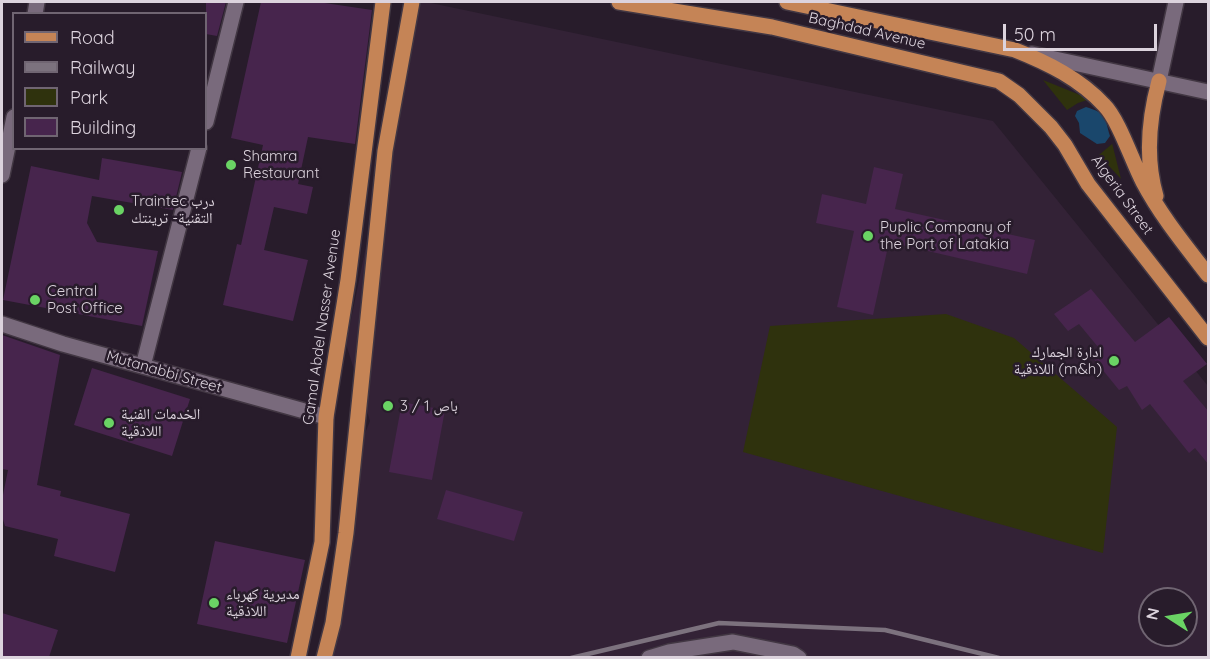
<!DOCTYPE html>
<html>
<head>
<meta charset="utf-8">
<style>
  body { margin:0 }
  #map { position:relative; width:1210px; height:659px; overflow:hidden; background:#281c2b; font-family:Quicksand,sans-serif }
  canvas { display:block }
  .frame { position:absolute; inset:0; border:3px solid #dcd3dd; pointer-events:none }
  .legend { position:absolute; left:12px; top:12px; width:195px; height:138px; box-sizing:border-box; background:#281c2b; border:2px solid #706572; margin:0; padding:8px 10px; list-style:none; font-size:18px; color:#dcd3dd }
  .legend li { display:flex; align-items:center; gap:12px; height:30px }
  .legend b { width:30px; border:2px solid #706572 }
  .north { position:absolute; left:1138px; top:587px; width:60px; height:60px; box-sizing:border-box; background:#281c2b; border:2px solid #706572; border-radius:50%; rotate:282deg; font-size:16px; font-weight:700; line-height:24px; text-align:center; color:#dcd3dd }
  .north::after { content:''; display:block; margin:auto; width:21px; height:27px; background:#6ad364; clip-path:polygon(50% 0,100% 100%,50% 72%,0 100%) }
  .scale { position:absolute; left:1003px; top:24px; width:154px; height:27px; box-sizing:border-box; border:3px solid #dcd3dd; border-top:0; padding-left:8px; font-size:18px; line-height:21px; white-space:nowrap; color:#dcd3dd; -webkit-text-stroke:4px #281c2b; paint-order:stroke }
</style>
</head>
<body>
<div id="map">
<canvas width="1210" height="659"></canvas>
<div class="frame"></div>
<ul class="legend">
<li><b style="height:8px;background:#c58456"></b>Road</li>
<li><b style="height:8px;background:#7c727e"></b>Railway</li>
<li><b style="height:16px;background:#2f320d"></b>Park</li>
<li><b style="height:16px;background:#47254d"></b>Building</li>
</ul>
<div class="north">N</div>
<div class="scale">50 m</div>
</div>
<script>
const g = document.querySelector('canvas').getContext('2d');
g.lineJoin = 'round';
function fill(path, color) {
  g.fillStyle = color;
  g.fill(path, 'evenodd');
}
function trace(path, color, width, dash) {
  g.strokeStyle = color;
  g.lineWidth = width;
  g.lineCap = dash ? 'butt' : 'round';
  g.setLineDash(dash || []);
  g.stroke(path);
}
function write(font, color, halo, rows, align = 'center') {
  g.font = font + ' Quicksand,"Noto Naskh Arabic",sans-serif';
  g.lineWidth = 5;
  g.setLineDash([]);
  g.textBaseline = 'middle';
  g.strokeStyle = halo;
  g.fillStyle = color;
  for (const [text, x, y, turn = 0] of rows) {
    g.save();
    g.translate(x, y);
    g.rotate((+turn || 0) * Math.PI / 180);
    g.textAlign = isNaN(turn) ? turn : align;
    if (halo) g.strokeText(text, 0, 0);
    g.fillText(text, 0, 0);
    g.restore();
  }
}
const built = new Path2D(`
  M416,2h10l567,119 215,265v271l-889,1 9,-29 13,-136 29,-72 -24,-77zM1150,599h36v36h-36z`);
const green = new Path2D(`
  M1043,80l47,19 -12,4 -11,7z
  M1112,144v-1l9,36 -22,-24z
  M946,314l68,24 103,89 -14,126 -360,-101 27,-126z`);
const water = new Path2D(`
  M1086,107c22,7 18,9 24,29l-5,7 -8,1 -17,-11 -1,-10 -4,-7 2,-5z`);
const building = new Path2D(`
  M206,2h20l-9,34 -11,-2z
  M261,2h57l54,8 -17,134 -47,-7 -10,47 15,3 -6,27 -33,-7 -10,43 44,10 -15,61 -70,-16 14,-61 4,1 22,-100 -32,-7z
  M102,158l80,14 -9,38 -81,-14 -5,27 10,19 61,9 -16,75 -139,-26 28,-134 68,14z
  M874,167l29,7 -8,35 140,31 -8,34 -138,-32 -16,73 -36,-8 17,-76 -38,-8 6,-29 44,10z
  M1091,289l44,53 34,-25 38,47 -24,17 26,31v53l-14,-17 -6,5 -39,-49 -8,6 -15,-24 -8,4 -26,-32 10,-5 -24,-29 -11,7 -14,-17z
  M2,335l58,20 -23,130 24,6 -1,5 70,18 -15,58 -61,-16 4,-17 -53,-13 -3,-10v-16l6,-30 -6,-1z
  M92,368l98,31 -18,57 -98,-31z
  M402,402l43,8 -13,70 -43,-8z
  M446,490l77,22 -9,29 -77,-22z
  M215,541l90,19 -18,83 -90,-19z
  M2,613l56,17 -9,27h-47z`);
const minor = new Path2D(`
  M1159,81l17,-79
  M206,122l30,-120
  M143,366l56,-218
  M649,658l20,-6 64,-10 60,12 6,4`);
const tertiary = new Path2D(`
  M35,14l2,-12
  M2,175l12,-58
  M2,324l61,20 263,73`);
const secondary = new Path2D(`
  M1032,54l176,38`);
const primary = new Path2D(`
  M619,2l153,25 227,54 20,14 32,32 14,18 23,39 120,154
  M787,2l228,48c33,13 65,29 89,55 15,15 28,56 39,77 18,34 42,63 65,93
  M1156,196c-11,-38 -7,-78 3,-115
  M298,658l24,-116 4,-125 22,-137 35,-278
  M324,658l9,-35 13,-90 39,-382 27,-149`);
const rail = new Path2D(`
  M571,658l148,-35 166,7 114,28`);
const markers = [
  [231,165,6,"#6ad364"],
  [119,210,6,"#6ad364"],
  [868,236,6,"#6ad364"],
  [35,300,6,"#6ad364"],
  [1114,361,6,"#6ad364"],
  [388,406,6,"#6ad364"],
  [109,423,6,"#6ad364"],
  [214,603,6,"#6ad364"]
];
const streetNames = [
  ["Baghdad Avenue",867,31,13],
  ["Algeria Street",1122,195,54],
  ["Gamal Abdel Nasser Avenue",322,327,-82],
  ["Mutanabbi Street",164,372,16]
];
const poiNames = [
  ["Shamra",243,156],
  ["Restaurant",243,173],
  ["Traintec درب",131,201],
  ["التقنية- ترينتك",131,218],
  ["Puplic Company of",880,227],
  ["the Port of Latakia",880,244],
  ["Central",47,291],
  ["Post Office",47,308],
  ["ادارة الجمارك",1102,352,"right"],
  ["اللاذقية (m&h)",1102,369,"right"],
  ["باص 1 / 3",400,406],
  ["الخدمات الفنية",121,414],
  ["اللاذقية",121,431],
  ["مديرية كهرباء",226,594],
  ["اللاذقية",226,611]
];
fill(built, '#332236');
fill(green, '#2f320d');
fill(water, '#1a476c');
fill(building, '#47254d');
trace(minor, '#423743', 18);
trace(tertiary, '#423743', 18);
trace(secondary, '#423743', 18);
trace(primary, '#423743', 18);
trace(minor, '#796a7c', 15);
trace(tertiary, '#796a7c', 15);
trace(secondary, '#796a7c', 15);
trace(primary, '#c58456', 15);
trace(rail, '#7c727e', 4.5);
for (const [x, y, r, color] of markers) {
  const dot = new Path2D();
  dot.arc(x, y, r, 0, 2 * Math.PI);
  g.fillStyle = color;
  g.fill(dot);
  trace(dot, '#281c2b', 2);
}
write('15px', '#dcd3dd', '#281c2b', streetNames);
write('15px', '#dcd3dd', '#281c2b', poiNames, 'left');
</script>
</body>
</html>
